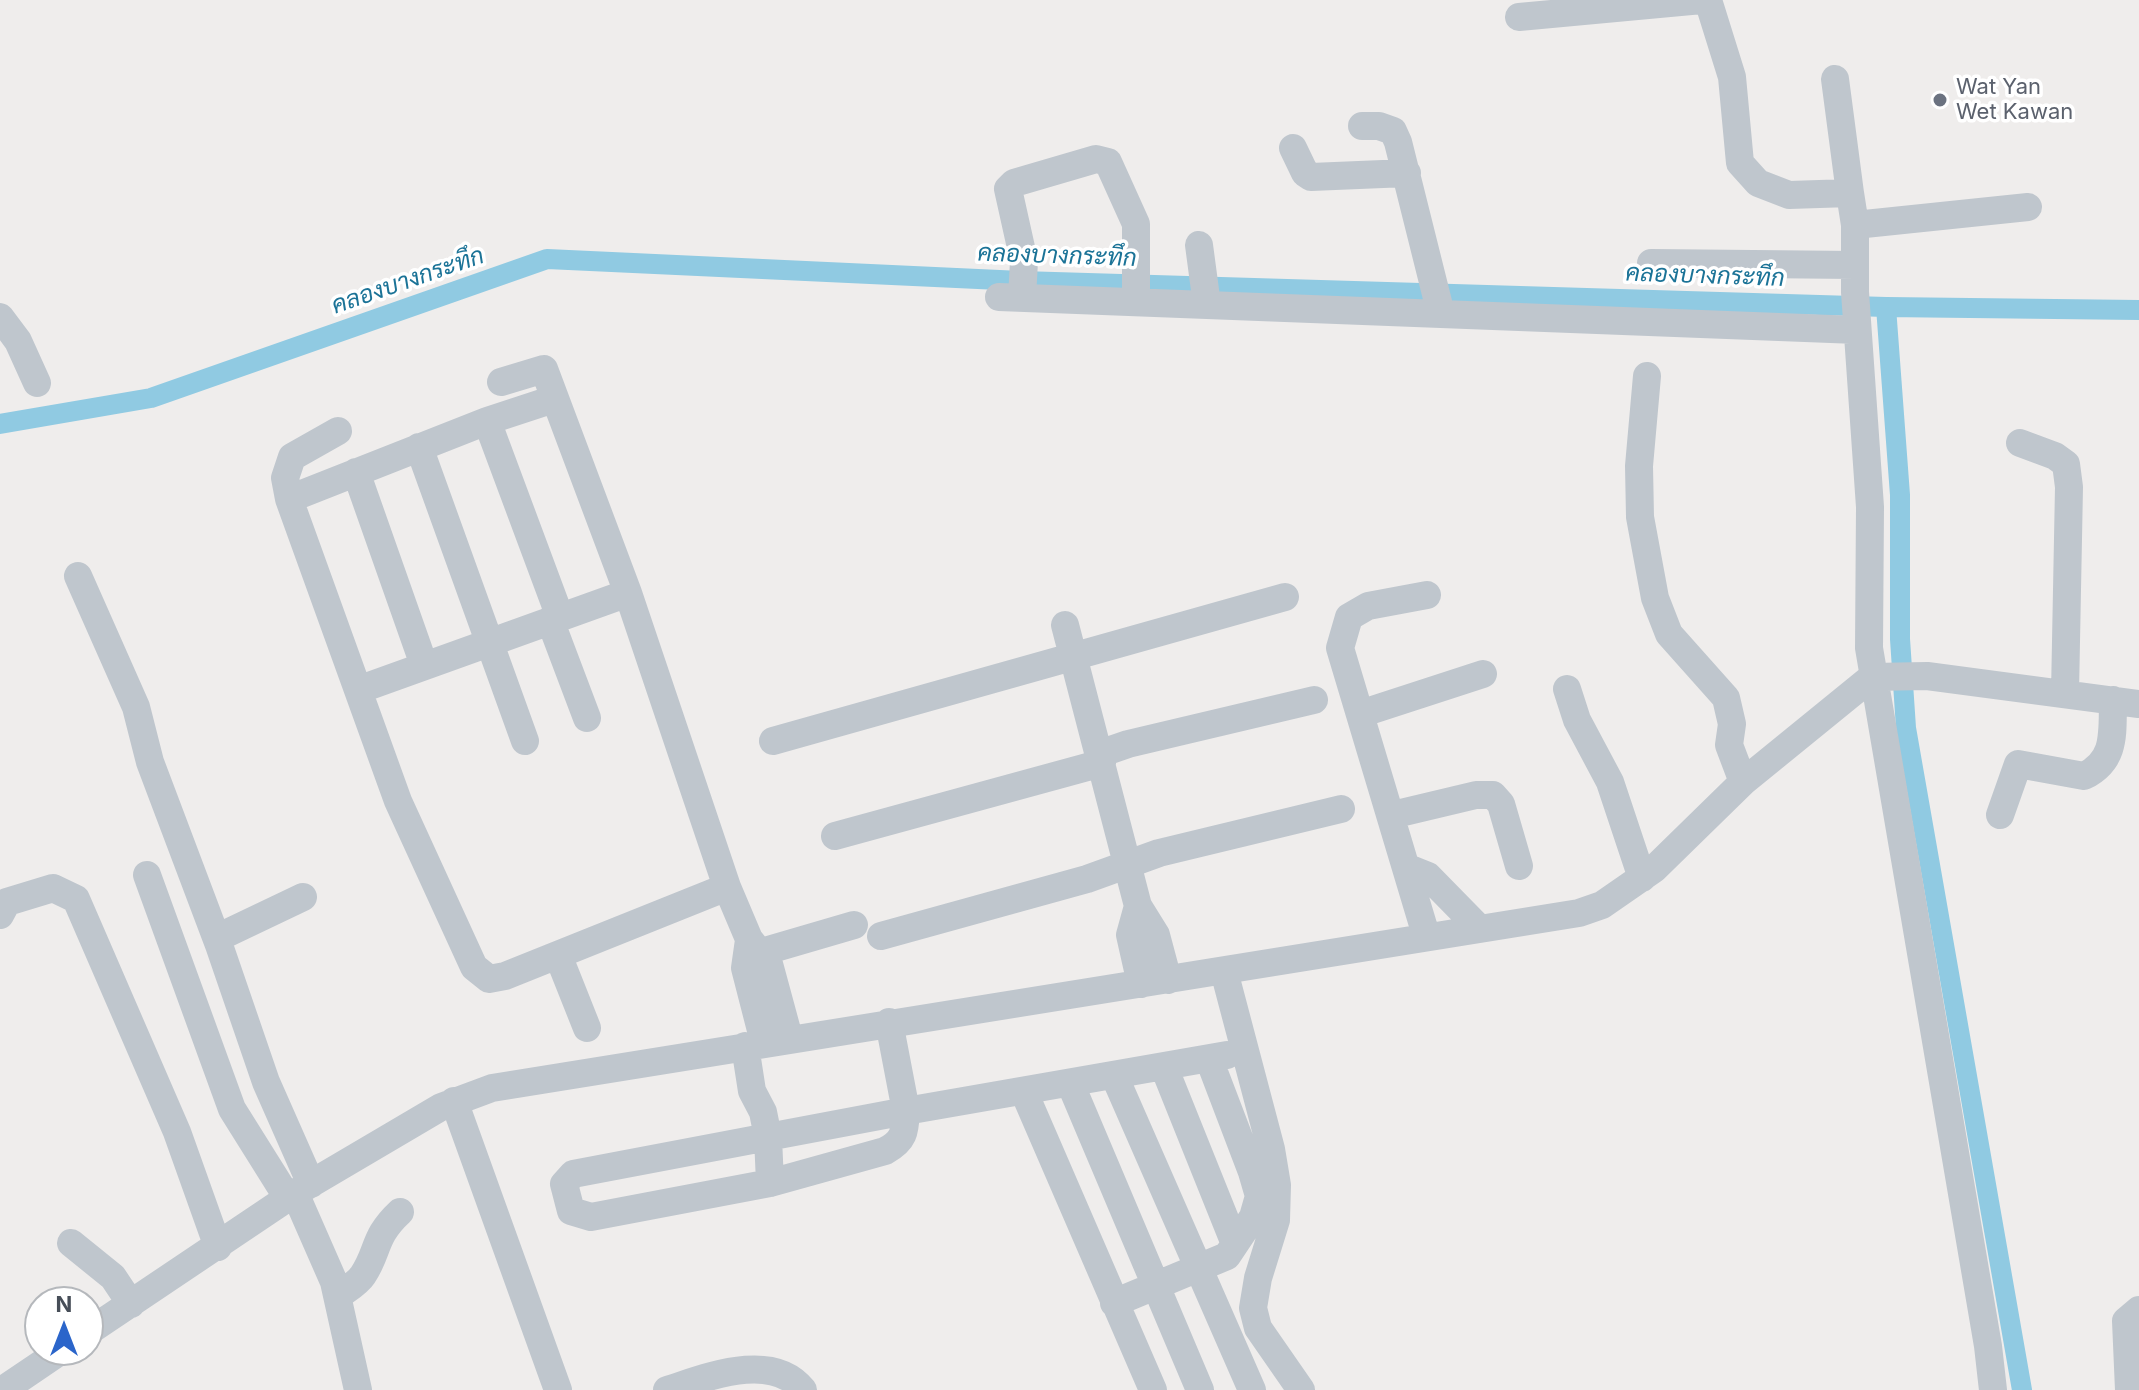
<!DOCTYPE html>
<html>
<head>
<meta charset="utf-8">
<style>
  body { margin:0 }
  #map { position:relative; width:2139px; height:1390px; overflow:hidden; background:#efedec; font-family:Inter,sans-serif }
  canvas { display:block }
  .north { position:absolute; left:24px; top:1286px; width:80px; height:80px; box-sizing:border-box; background:#fff; border:2px solid #b5b8bc; border-radius:50%; rotate:0deg; font-size:22px; font-weight:700; line-height:32px; text-align:center; color:#474e58 }
  .north::after { content:''; display:block; margin:auto; width:28px; height:36px; background:#2b65ca; clip-path:polygon(50% 0,100% 100%,50% 72%,0 100%) }
</style>
</head>
<body>
<div id="map">
<canvas width="2139" height="1390"></canvas>
<div class="north">N</div>
</div>
<script>
const g = document.querySelector('canvas').getContext('2d');
g.lineJoin = 'round';
function trace(path, color, width, dash) {
  g.strokeStyle = color;
  g.lineWidth = width;
  g.lineCap = dash ? 'butt' : 'round';
  g.setLineDash(dash || []);
  g.stroke(path);
}
function write(font, color, halo, rows, align = 'center') {
  g.font = font + ' Inter,Sarabun,sans-serif';
  g.lineWidth = 7;
  g.setLineDash([]);
  g.textBaseline = 'middle';
  g.strokeStyle = halo;
  g.fillStyle = color;
  for (const [text, x, y, turn = 0] of rows) {
    g.save();
    g.translate(x, y);
    g.rotate((+turn || 0) * Math.PI / 180);
    g.textAlign = isNaN(turn) ? turn : align;
    if (halo) g.strokeText(text, 0, 0);
    g.fillText(text, 0, 0);
    g.restore();
  }
}
const canal = new Path2D(`
  M1886,307l14,188v144l6,89 116,662
  M0,424l151,-26 396,-139 474,22 865,26 253,3`);
const minor = new Path2D(`
  M1708,0l24,77 8,86 18,20 31,12 61,-2 5,32v67l15,215 -1,141 119,698 5,44
  M1519,17l183,-17
  M1835,79l15,114
  M1362,126h17l14,5 5,11 43,172
  M1293,148l12,25 6,4 96,-4
  M1855,225l173,-18
  M1199,245l8,60
  M1651,263l204,2
  M999,297l858,33
  M1022,298l2,-37 -16,-72 6,-6 82,-24 12,3 28,62v78
  M0,317l18,24 19,42
  M1647,376l-8,90 1,51 15,81 14,36 57,64 6,26 -3,21 14,37
  M501,382l43,-13 84,224 99,294 22,52 20,25 20,74
  M554,399l-67,22 -198,78 109,302 76,166 15,12 16,-3 222,-89
  M487,421l73,196
  M2020,443l35,13 11,8 3,23 -4,206
  M419,447l106,294
  M356,472l68,193
  M289,499l-4,-21 7,-21 46,-26
  M78,576l58,131 14,55 69,183 47,137 45,102
  M550,620l37,98
  M1065,625l73,281 18,29 12,45
  M1567,689l10,31 33,62 32,96
  M358,690l270,-97
  M1360,714l123,-40
  M773,741l512,-144
  M1099,754l29,-10 186,-44
  M1392,815l84,-20h17l8,9 18,62
  M2000,815l18,-51 66,12c33,-16 28,-44 29,-76
  M835,836l267,-73
  M1408,868l20,8 50,51
  M147,875l85,234 57,91
  M1138,906l-8,29 11,49
  M0,915l7,-13 46,-14 23,11 101,233 41,115
  M1426,935l-86,-287 9,-31 19,-11 59,-11
  M881,936l206,-57 72,-26 182,-44
  M217,938l86,-41
  M749,940l-4,28 19,74
  M558,955l29,73
  M748,956l106,-31
  M1224,971l47,178 6,36 -1,35 -18,58 -5,30 5,20 43,62
  M889,1022l17,89 321,-56
  M745,1046l7,45 11,21 5,25 138,-26c-1,21 -2,30 -21,40l-115,32 -179,34 -20,-6 -7,-27 9,-10 195,-37 2,46
  M1164,1067l71,177
  M1114,1075l138,315
  M1071,1085l129,305
  M1024,1092l129,298
  M454,1101l104,289
  M295,1193l39,89 24,108
  M71,1243l42,34 18,27
  M338,1296c8,-6 20,-13 25,-21 16,-24 10,-38 37,-63
  M1114,1303l113,-47 26,-39 6,-21 -7,-24 -43,-113
  M88,1332l207,-139 146,-86 51,-19 1087,-175 23,-8 52,-36 89,-87 129,-105 55,-1 212,28
  M3,1390l59,-40
  M667,1390c41,-13 105,-39 136,0
  M2129,1390l-3,-69 13,-11`);
const markers = [
  [1940,100,8,"#6b7280"]
];
const worshipNames = [
  ["Wat Yan",1956,87],
  ["Wet Kawan",1956,112]
];
const waterNames = [
  ["คลองบางกระทึก",1057,256,2],
  ["คลองบางกระทึก",1705,276,2],
  ["คลองบางกระทึก",408,281,-19]
];
trace(canal, '#90cae2', 20);
trace(minor, '#bfc6cd', 28);
for (const [x, y, r, color] of markers) {
  const dot = new Path2D();
  dot.arc(x, y, r, 0, 2 * Math.PI);
  g.fillStyle = color;
  g.fill(dot);
  trace(dot, '#fff', 3);
}
write('22px', '#5b616d', '#fff', worshipNames, 'left');
write('italic 24px', '#1b7397', '#fff', waterNames);
</script>
</body>
</html>
